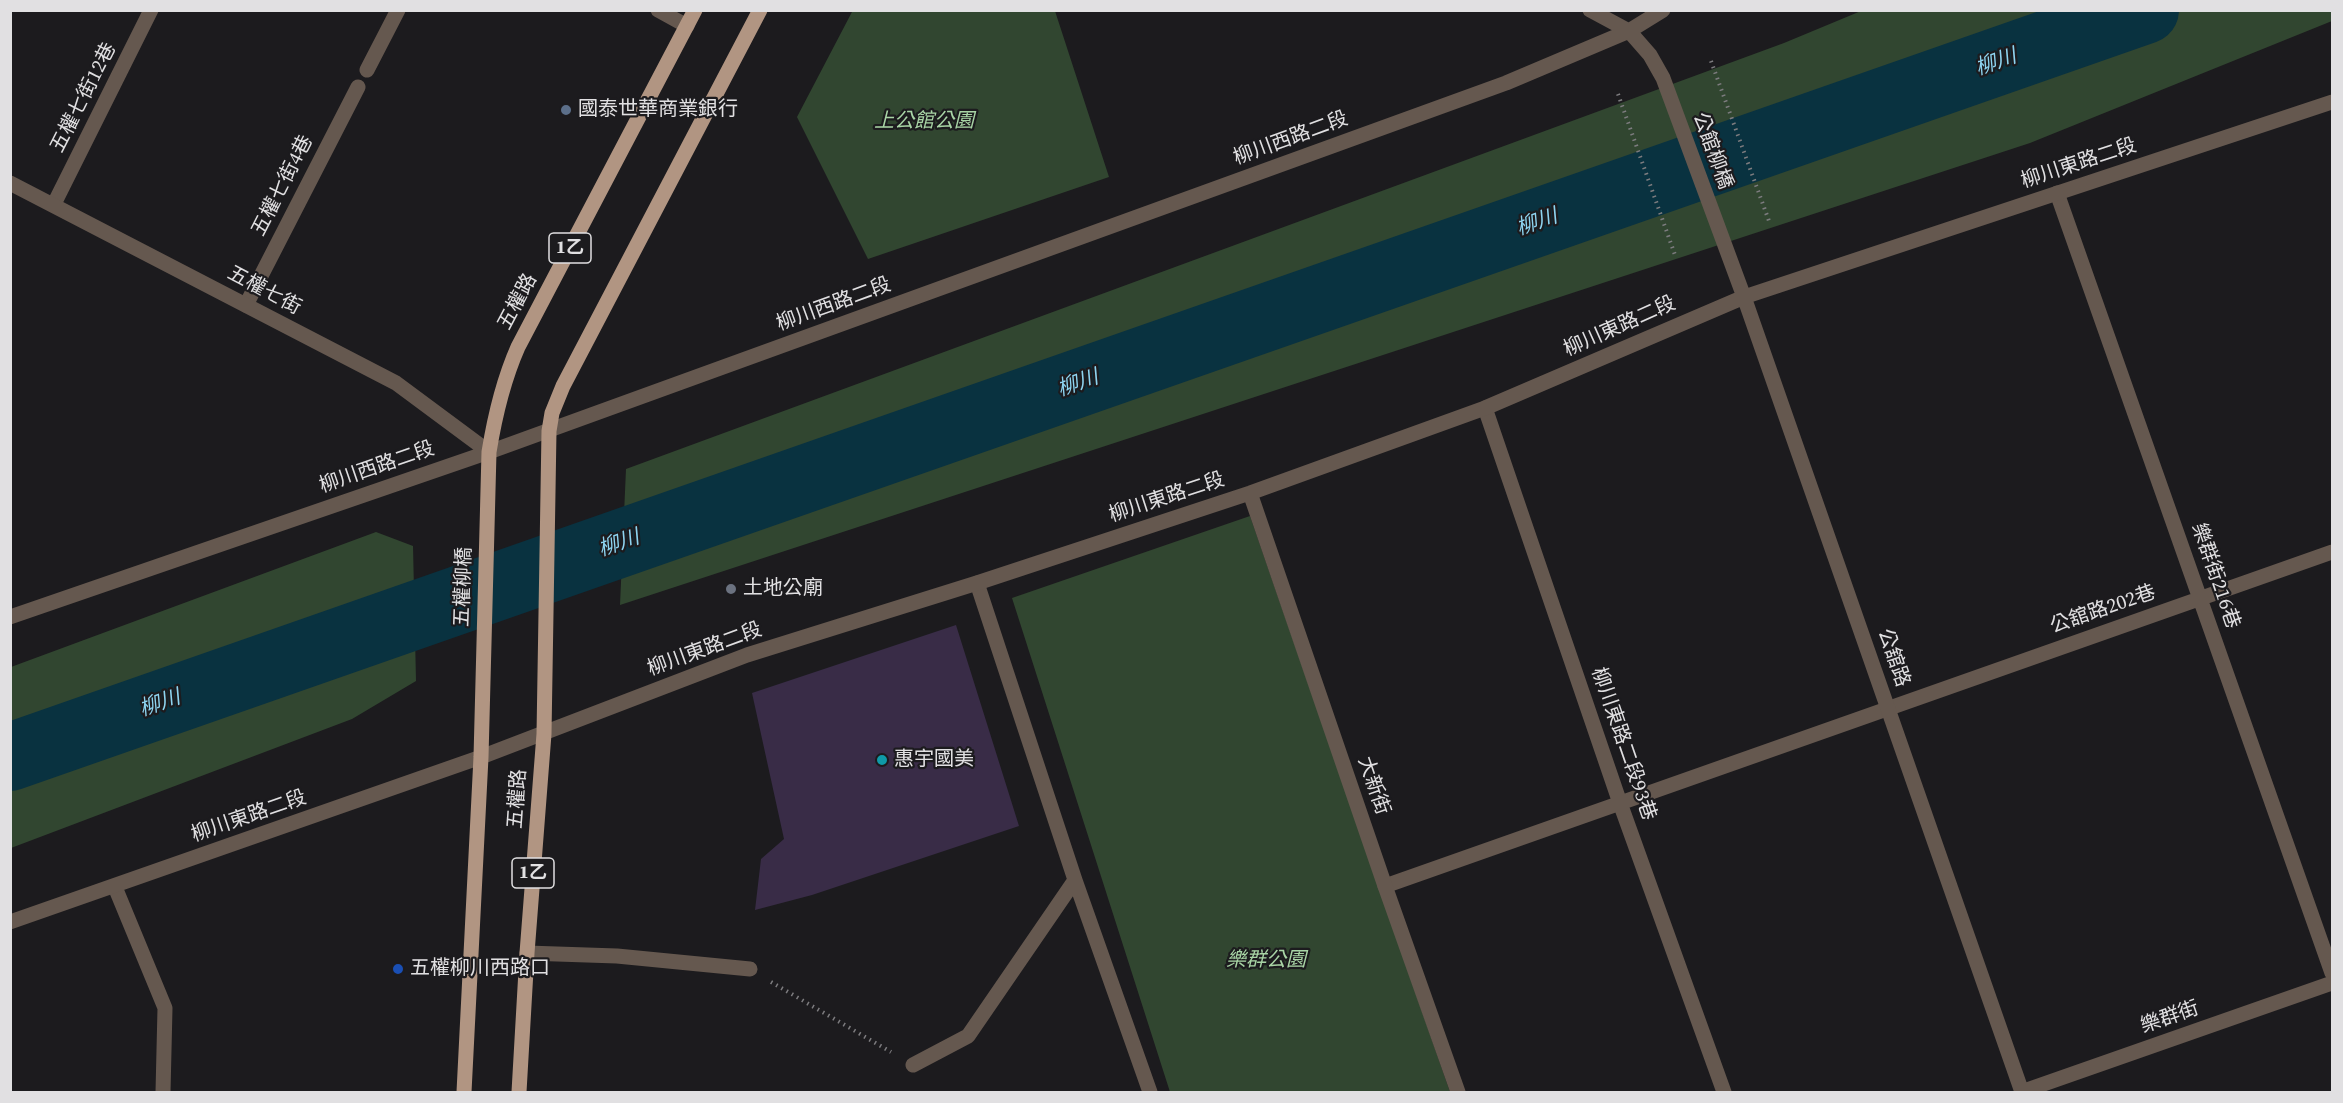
<!DOCTYPE html>
<html>
<head>
<meta charset="utf-8">
<style>
  body { margin:0 }
  #map { position:relative; width:2343px; height:1103px; overflow:hidden; background:#1c1b1e; font-family:"Source Serif 4",serif }
  canvas { display:block }
  .frame { position:absolute; inset:0; border:12px solid #e1e0e2; pointer-events:none }
</style>
</head>
<body>
<div id="map">
<canvas width="2343" height="1103"></canvas>
<div class="frame"></div>
</div>
<script>
const g = document.querySelector('canvas').getContext('2d');
g.lineJoin = 'round';
function fill(path, color) {
  g.fillStyle = color;
  g.fill(path, 'evenodd');
}
function trace(path, color, width, dash) {
  g.strokeStyle = color;
  g.lineWidth = width;
  g.lineCap = dash ? 'butt' : 'round';
  g.setLineDash(dash || []);
  g.stroke(path);
}
function write(font, color, halo, rows, align = 'center') {
  g.font = font + ' "Source Serif 4","Noto Sans TC",serif';
  g.lineWidth = 4.5;
  g.setLineDash([]);
  g.textBaseline = 'middle';
  g.strokeStyle = halo;
  g.fillStyle = color;
  for (const [text, x, y, turn = 0] of rows) {
    g.save();
    g.translate(x, y);
    g.rotate((+turn || 0) * Math.PI / 180);
    g.textAlign = isNaN(turn) ? turn : align;
    if (halo) g.strokeText(text, 0, 0);
    g.fillText(text, 0, 0);
    g.restore();
  }
}
const green = new Path2D(`
  M853,10l202,1 54,166 -241,82 -71,-142z
  M1861,11h471v10l-302,122 -1410,462 6,-136 1158,-426z
  M1250,516l200,576h-280l-158,-494z
  M376,532l37,14 3,135 -64,38 -341,129v-181z`);
const river = new Path2D(`
  M10,757l2135,-747`);
const building = new Path2D(`
  M956,625l63,201 -207,69 -57,15 6,-51 23,-20 -32,-146z`);
const path = new Path2D(`
  M1711,61l58,160
  M1618,94l57,161
  M771,982l120,70`);
const service = new Path2D(`
  M367,70l31,-60
  M2057,193l275,780
  M54,204l97,-194
  M246,305l112,-218
  M1485,408l135,395 104,289
  M977,583l98,297 75,212
  M1385,886l947,-334
  M115,887l50,121 -2,84
  M527,953l90,3 133,13
  M913,1065l55,-29 107,-156`);
const minor = new Path2D(`
  M658,10l29,16
  M1590,10l39,21 21,24 13,23 81,219 278,795
  M10,183l386,200 93,69
  M1250,493l135,393 73,206
  M10,617l479,-165 1017,-369 123,-52 34,-21
  M10,922l471,-165 266,-102 230,-72 273,-90 235,-85 259,-111 588,-195
  M2021,1092l311,-109`);
const primary = new Path2D(`
  M464,1092l17,-335 8,-305c6,-37 14,-71 29,-105l177,-337
  M519,1092l8,-139 17,-219 5,-303 3,-18 11,-27 197,-376`);
const markers = [
  [566,110,6,"#5c6f8a"],
  [731,589,6,"#6b7280"],
  [882,760,6,"#0f9aa8"],
  [398,969,6,"#1a4fb4"]
];
const shields = [
  [570,248,42],
  [533,873,42]
];
const shieldNames = [
  ["1乙",570,248],
  ["1乙",533,873]
];
const streetNames = [
  ["五權七街12巷",84,98,-63],
  ["柳川西路二段",1291,139,-20],
  ["公館柳橋",1712,151,70],
  ["柳川東路二段",2079,164,-18],
  ["五權七街4巷",283,186,-63],
  ["五權七街",264,291,28],
  ["五權路",518,302,-62],
  ["柳川西路二段",834,305,-20],
  ["柳川東路二段",1620,327,-24],
  ["柳川西路二段",377,468,-19],
  ["柳川東路二段",1167,498,-18],
  ["樂群街216巷",2215,576,71],
  ["五權柳橋",464,587,-88],
  ["公舘路202巷",2103,610,-19],
  ["柳川東路二段",705,650,-20],
  ["公舘路",1893,658,71],
  ["柳川東路二段93巷",1623,744,71],
  ["大新街",1373,786,71],
  ["五權路",518,799,-86],
  ["柳川東路二段",249,817,-19],
  ["樂群街",2170,1018,-19]
];
const poiNames = [
  ["國泰世華商業銀行",578,110],
  ["土地公廟",743,589],
  ["惠宇國美",894,760],
  ["五權柳川西路口",410,969]
];
const parkNames = [
  ["上公館公園",924,122],
  ["樂群公園",1266,961]
];
const waterNames = [
  ["柳川",1996,63,-19],
  ["柳川",1537,223,-19],
  ["柳川",1078,384,-19],
  ["柳川",619,544,-19],
  ["柳川",160,704,-19]
];
fill(green, '#314630');
trace(river, '#093240', 68);
fill(building, '#392c47');
trace(path, '#7d7c7f', 4, [1.5, 4.5]);
trace(service, '#65584f', 15);
trace(minor, '#65584f', 15);
trace(primary, '#b19582', 15);
for (const [x, y, r, color] of markers) {
  const dot = new Path2D();
  dot.arc(x, y, r, 0, 2 * Math.PI);
  g.fillStyle = color;
  g.fill(dot);
  trace(dot, '#1c1b1e', 2);
}
for (const [x, y, w] of shields) {
  const box = new Path2D();
  box.roundRect(x - w / 2, y - 15, w, 30, 4.5);
  g.fillStyle = '#1c1b1e';
  g.fill(box);
  trace(box, '#e1e0e2', 1.5);
}
write('bold 18px', '#e1e0e2', null, shieldNames);
write('20px', '#e1e0e2', '#1c1b1e', streetNames);
write('20px', '#e1e0e2', '#1c1b1e', poiNames, 'left');
write('italic 20px', '#a8d4a5', '#1c1b1e', parkNames);
write('italic 21px', '#8ed4f0', '#1c1b1e', waterNames);
</script>
</body>
</html>
